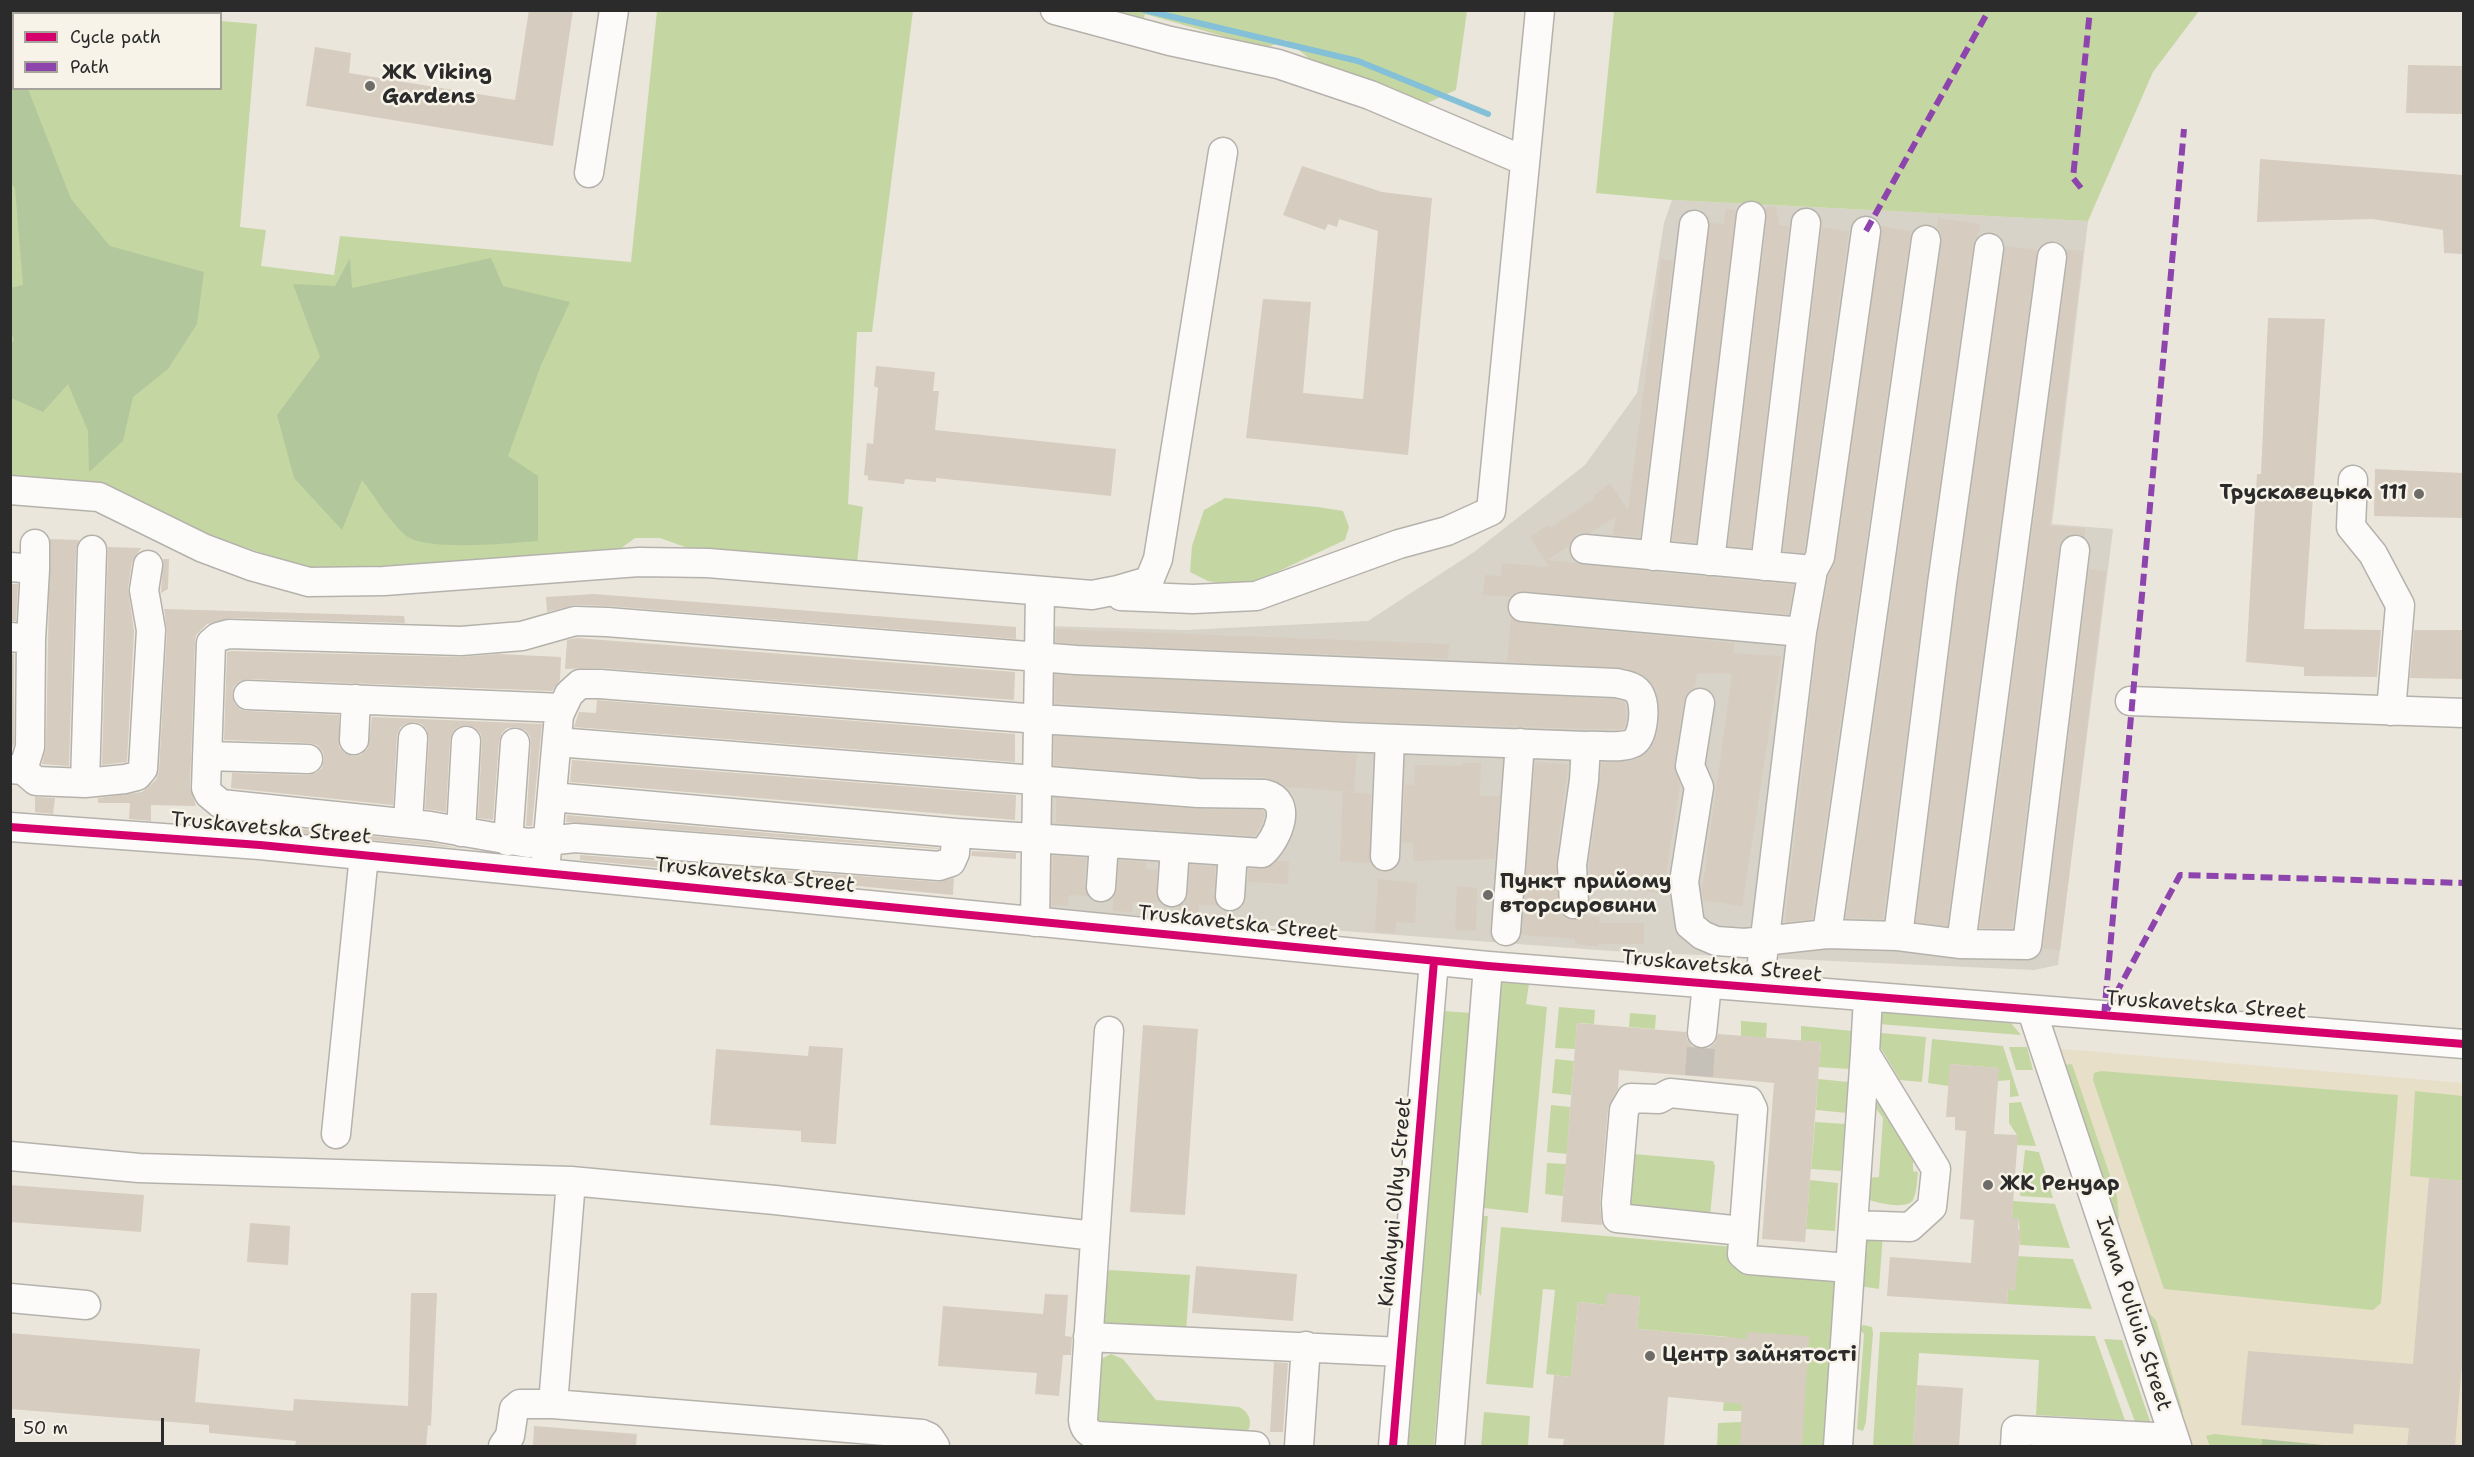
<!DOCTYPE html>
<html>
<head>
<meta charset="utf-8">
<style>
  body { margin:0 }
  #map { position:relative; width:2474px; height:1457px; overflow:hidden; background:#ebe6db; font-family:"Shantell Sans",sans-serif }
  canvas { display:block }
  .frame { position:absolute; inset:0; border:12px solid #2b2b2b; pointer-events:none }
  .legend { position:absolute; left:12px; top:12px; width:210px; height:78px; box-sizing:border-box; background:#f7f3e8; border:2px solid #a5a39c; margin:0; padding:8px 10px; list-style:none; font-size:18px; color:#2b2b2b }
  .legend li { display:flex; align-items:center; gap:12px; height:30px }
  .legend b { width:30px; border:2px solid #a5a39c }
  .scale { position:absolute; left:12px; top:1418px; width:152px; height:27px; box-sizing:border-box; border:3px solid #2b2b2b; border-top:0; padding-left:8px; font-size:18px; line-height:21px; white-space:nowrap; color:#2b2b2b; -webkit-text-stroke:4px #f7f3e8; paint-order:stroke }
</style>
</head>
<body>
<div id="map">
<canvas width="2474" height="1457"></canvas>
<div class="frame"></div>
<ul class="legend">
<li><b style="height:8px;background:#d6006c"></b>Cycle path</li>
<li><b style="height:8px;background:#8e44ad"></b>Path</li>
</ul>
<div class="scale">50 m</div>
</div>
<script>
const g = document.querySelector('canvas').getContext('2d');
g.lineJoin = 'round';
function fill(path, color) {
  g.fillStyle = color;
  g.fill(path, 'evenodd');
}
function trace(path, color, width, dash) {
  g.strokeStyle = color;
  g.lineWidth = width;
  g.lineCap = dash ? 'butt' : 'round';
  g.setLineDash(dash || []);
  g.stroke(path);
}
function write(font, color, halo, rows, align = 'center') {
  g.font = font + ' "Shantell Sans",sans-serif';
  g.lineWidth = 5;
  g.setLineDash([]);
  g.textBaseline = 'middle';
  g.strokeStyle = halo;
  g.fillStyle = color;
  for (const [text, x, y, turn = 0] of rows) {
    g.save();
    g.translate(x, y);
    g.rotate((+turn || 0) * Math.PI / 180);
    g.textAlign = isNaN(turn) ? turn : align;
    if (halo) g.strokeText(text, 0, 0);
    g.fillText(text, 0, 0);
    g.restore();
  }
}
const built = new Path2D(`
  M2052,1048l411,35v363h-280z`);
const industrial = new Path2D(`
  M1672,200l416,21 -36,303 61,5 -55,436 -24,5 -423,-19 -562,-42 -3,-283 139,4 183,-9 106,-69 111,-87 52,-72 27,-170z`);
const green = new Path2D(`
  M111,10l33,3 -130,1v74h206l1,-67 36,3 -17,203 26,3 -5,36 73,9 6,-39 291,26 26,-251h256l-41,321h-15l-9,172 15,3 -6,56 -158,-11 -39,-14h-25l-15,11 -217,22 -91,-2 -155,-50 -146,-37 -1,-471z
  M1086,11h381l-11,79 -33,15 -113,-46 -24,-19 -21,8 -120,-34 -3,12z
  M1614,11h585l-46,61 -65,149 -416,-21 -76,-7z
  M1225,498l93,9 25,4 6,16 -4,13 -100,47 -37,-6 -18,-9 2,-26 12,-36z
  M1501,973l29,4 -4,27 21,3 -19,206 -53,-6z
  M1559,1007l36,3 -1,14 -17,-1 -2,26 -20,-1z
  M1889,1009l105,10 17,4 10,12 -143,-11 2,-9z
  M1444,1011l27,2 -37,433h-27z
  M1630,1013l26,2 -1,14 -26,-2z
  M1741,1021l26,2 -1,15 -25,-2z
  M1801,1026l52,5 -4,38 -30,-2 2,-25 -20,-1z
  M1881,1033l45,4 -4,45 -22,-2 -21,-35z
  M1932,1039l71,7 16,50 -9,1v-17l-12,1v-13l-48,-4 -1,22 -21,-3z
  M2009,1047h18l6,23h-17z
  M1555,1059l19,2 -3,34 -19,-2z
  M2072,1064l45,132 2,22 -8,6 -55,-158z
  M2101,1071l297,24 -17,208 -8,7 -209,-21 -71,-209 1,-7z
  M1818,1079l31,3 -2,31 -31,-3z
  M1873,1091l43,71 -3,1v8l5,1c-1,8 -1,20 -5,28 -6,10 -37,3 -46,-1l-1,-21 13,-1 4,-59 -8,-11z
  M2415,1091l48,5v85l-53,-5z
  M2021,1102l15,44 -19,-1v-10l-8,-12v-20z
  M1551,1105l19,2 -3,47 -20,-2z
  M1815,1122l30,2 -4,47 -30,-2z
  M2025,1150l14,2 14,46 -33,-2z
  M1634,1154l79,7 2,5 -5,50 -85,-8z
  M1547,1163l19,1 -3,32 -18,-2z
  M1810,1180l28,3 -3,48 -29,-2z
  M2013,1201l42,3 15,44 -50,-3 -1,-26 -7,-1z
  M1473,1216h15l-7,80 -13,-18z
  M1501,1227l337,29 -8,190h-113l1,-23 23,-1 1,-11h-19l6,-74 -92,-8 3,-33 -34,9 -28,-3 -7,75 -25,-3 9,-84 -12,-1 -10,99 -47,-4z
  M1862,1230l21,3 -4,56 -20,-3z
  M2015,1256l58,3 19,50 -85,-5 1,-15 6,1z
  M1110,1270l80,5 -4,58 -83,-9 1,-49z
  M2150,1314l6,6 27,92h-11l-27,-88z
  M1863,1325l9,2 1,6 -7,89 -3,9 -6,-2 7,-95 -5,-5z
  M1880,1332l215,4 30,84 -89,-5 3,-55 -120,-7 -6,93h-40z
  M2104,1339l18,1 29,84 -14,3z
  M1111,1354l12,5 33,41 83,7c12,6 14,17 7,28l-149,-11 1,-59 5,-7z
  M1484,1412l46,4 -2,30h-47z
  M2214,1434l48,5 -1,7h-51l-4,-10z`);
const forest = new Path2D(`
  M13,17l1,71 14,1 43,110 39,47 94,26 -7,52 -29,45 -35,28 -10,44 -34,31 -1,-41 -20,-47 -25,28 -32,-14v-52l3,-7 -3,-6v-45l12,-3 -8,-97 -5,-6v-164z
  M350,258l2,30 139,-30 12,28 67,16 -29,63 -33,91 30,20v65c-26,2 -114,11 -133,-6 -17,-15 -29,-37 -43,-55l-20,50 -48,-52 -17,-63 43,-58 -27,-73 42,2z
  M2262,1439l72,7h-73z`);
const stream = new Path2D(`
  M1144,10l214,51 130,53`);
const building = new Path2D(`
  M529,10h44l-20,136 -247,-40 9,-59 36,6 -2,20 166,27z
  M2408,65l55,1v48l-57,-1z
  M2260,159l203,16v79l-19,-1 -1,-23 -71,-11 -115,3z
  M1302,166l80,26 50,6 -24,257 -162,-17 17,-139 48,3 -8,91 60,6 15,-168 -39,-12 -2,8 -9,-3 -3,6 -42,-15z
  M1776,206l3,19 10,1 -38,322 -23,-2 39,-328 -2,-10z
  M1726,209l10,2 -40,332 -24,-3 38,-317 14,1z
  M1938,218l42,6 -2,12 -5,10 -47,336 -43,337 -37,-1 96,-676 -1,-8 -4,-6z
  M1882,226l30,5 -2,7 -98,681 -27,3 33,-288 11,-59 7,-16z
  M1822,227l27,4 -45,322 -21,-2z
  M2005,246l32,4 -90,676 -31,-4 42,-336z
  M2066,249l17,2 -33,275 35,2v9l-7,-3 -9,1 -7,5 -3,8 -47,380h-32l88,-669z
  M1661,259l12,1 -33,277 -27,-2 3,-19 -26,17 -12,1 -6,5 -3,7 -22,14 106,12 141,13 -6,29 -264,-23 -7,1 -7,5 -27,-2 2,-20 16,1 1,-13 47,4 -19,-30 18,-12 2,3 45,-30 -2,-2 17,-12 18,26z
  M2268,318l57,1 -21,310 77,1 -4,47 -73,-1v-9l-58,-5 11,-188h4z
  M876,366l59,6 -2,19h6l-4,39 181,19 -5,47 -175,-18v4l-31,-3 -1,5 -36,-4v-4l-4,-1 3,-32 6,1 5,-56 -4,-2z
  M2375,469l88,4v45l-89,-2z
  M50,539l29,1 -3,10 -7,216 -27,-2 4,-17z
  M108,547l33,1 -9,14 -4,26 6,43 -7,131 -25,3z
  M163,559h6l-1,30 -7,4z
  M2089,569l17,2 -46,380 -17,-3z
  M10,584h8l-2,37h-6z
  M594,594l422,33v12l-408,-33 -33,-1 -28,7 -1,-15z
  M164,609l240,7 1,7 -175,-5 -23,6 -11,11 -1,7 -5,145 6,19 -45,-1v16l-22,-2 1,-16h-32v-5l44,-6 14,-12 3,-9 8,-140z
  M1511,618l11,5 213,20 -2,10 48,3 -39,250 -39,-6 -1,-8 30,-218 -35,-1 -2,14 -7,5 -4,8 -10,63 6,22 -17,109 -74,-12v-16l13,-103 29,-2 17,-9 7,-12 4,-16 -2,-30 -9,-16 -22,-10 -119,-6z
  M1056,629l393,15 -1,15 -371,-15 -21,-2z
  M2414,630h49v49l-53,-1z
  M577,638l438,34 -1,28 -413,-32 -36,1 2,-29z
  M231,651l229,6 38,-3 63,3 -1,23 -8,11 -303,-12 -9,2 -6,5 -2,8 2,9 6,6 7,2 92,4v32l6,6 8,3 8,-1 7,-7 4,-31 170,7 -10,102h-6l5,-82 -1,-8 -5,-6 -8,-3 -10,1 -5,5 -3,8 -6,79 -15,-2 4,-77 -1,-7 -6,-6 -8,-3 -9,2 -5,5 -3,8 -4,72 -21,-3 4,-71 -2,-8 -5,-6 -7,-2 -10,2 -5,4 -3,8 -4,69 -162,-17 1,-15 76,2 8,-2 6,-5 2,-9 -1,-7 -6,-7 -8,-2 -85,-3 3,-88z
  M10,654h4v90l-4,9z
  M1055,675l559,24 11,3 1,17 -2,10h-38l-241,-8 -290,-18z
  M597,700l418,34v28l-441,-35 5,-15 17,1z
  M1054,736l303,18 -3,38 -68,-5 -21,-10h-66l-145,-12z
  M572,760l444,35 -1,25 -445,-38z
  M1535,762l33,2 -12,99 3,51 15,6 11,-4 15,1 -1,6h45v21h-46l-1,2 -22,-2v-5l-54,-4z
  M1461,763h20l-1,33h20l-5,63 -82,2v-18h-11l3,-58h9l1,-20 46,1z
  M1343,792l28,2 -1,69 -30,-2z
  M35,797l20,1 -2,16 -18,-2z
  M1056,798l141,11 64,1 3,2v6l-9,18 -199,-13z
  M567,815l372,33v1l-373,-27z
  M224,821l204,21 30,6 -235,-22z
  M972,851l44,2v6l-45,-3z
  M580,855l358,27 16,-4 -1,17 -373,-35z
  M1053,856l33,2 -1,28 3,10 -19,-1 -1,11 -16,-1z
  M1119,860l27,2v7h11l-1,22 4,12 -27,-1 -1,10 -19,-1v-14l4,-9z
  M1277,861h12l-1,23 -40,-2v-13l20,-1z
  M1190,865l25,1 -1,29 4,11 -19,-1v11l-20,-1v-8l6,-5 3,-8z
  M1378,879l39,4 -2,40 -19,-1 -1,11 -20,-1z
  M1457,886l20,2 -1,43 -21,-1z
  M1577,1023l109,9 1,7 5,7 9,3 8,-1 6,-5 3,-9 103,8 -16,200 -43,-3 12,-156 -32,-3 -123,-10 -1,19 -10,20 -8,93 2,23 -41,-3z
  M1143,1025l55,4 -13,186 -55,-3z
  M809,1046l34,2 -7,96 -35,-2v-11l-91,-6 6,-76 92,7z
  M1950,1064l49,4 -5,66 24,1 -6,83h7l-1,11h3l-6,61 -7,-1 -1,15 -120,-8 3,-39 81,6 3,-43 -14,-1 6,-88 -11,-1v-13h-9z
  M2429,1178l34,3v171l-8,94h-48l2,-18 -55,-4 -1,10 -112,-9 7,-74 165,13z
  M10,1185l134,10 -3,37 -131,-10z
  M250,1223l40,3 -2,39 -41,-3z
  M1196,1266l101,8 -4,47 -101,-8z
  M411,1293h26l-6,133 -3,-1 -2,21h-131l1,-5 -87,-8v-8l-199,-16v-76l190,16 -5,53 98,9 1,-12 114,7z
  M1607,1293l33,3 -3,33 110,10v-7l62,4 -7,110h-62l2,-42 -74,-7 -4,49h-101l1,-7 -16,-1 6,-63 17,2 7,-75 28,3z
  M1045,1294l23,1 -3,41 7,1 -1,18h-8l-4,41 -24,-2 2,-21 -99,-7 5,-60 100,8z
  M1274,1362l14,1 -5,69h-13z
  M1917,1385l46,3 -4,58h-46z
  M534,1426l103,8 -1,12h-103z`);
const minorTunnel = new Path2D(`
  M1699,1076l3,-43`);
const minor = new Path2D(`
  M1055,10l115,31 108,23 92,31 155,66
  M589,173l25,-163
  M2353,480l-2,47 22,27 27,51 -9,106
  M10,490l89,7 104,51 48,18 58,16 75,-1 255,-19 69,1 384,32 26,-5 31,-9 9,-22 65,-407
  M1585,549l228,21
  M1654,556l40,-331
  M1710,561l41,-345
  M1765,566l41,-343
  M10,567l25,2v-25
  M1121,596l72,3 63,-3 143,-52 48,-13 44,-20 49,-501
  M1523,607l279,25
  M10,637l21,2 4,-70
  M248,695l314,13
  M2130,701l334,12
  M1700,703l-10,63 9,21 -15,95 6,43 12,10 14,6 29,2 82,-9 71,2 63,8 66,1 48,-395
  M354,740l2,-41
  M557,742l641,51 67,1c29,7 13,45 -3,59l-306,-20
  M207,756l101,3
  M10,769l13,1 7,-23 1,-108
  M23,770l13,11 49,2 40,-4 12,-3 6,-7 8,-139 -7,-40 4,-25
  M85,783l7,-233
  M552,797l404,36 -1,20 -4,9 -12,4 -364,-28 -47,5 -98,-17 -209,-22 -12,-10 -3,-6 5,-145 7,-6 11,-3 232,7 61,-5 53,-15 32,1 469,38 540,23c9,2 20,3 24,12 6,11 4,42 -7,48 -12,6 -33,2 -47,3
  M408,823l5,-85
  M10,827l250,18 1228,121 976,78
  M461,832l5,-91
  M508,841l7,-98
  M1385,856l5,-117
  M546,860l13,-145 10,-21 11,-10h20l438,35 306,18 242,9 -2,34 -12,85 2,39
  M1101,887l3,-44
  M1172,892l3,-44
  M1230,896l3,-44
  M1035,922l5,-331
  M1506,931l14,-188
  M1827,934l99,-694
  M1898,936l44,-352 47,-336
  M1961,944l91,-687
  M1759,987l43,-355 11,-62 7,-13 46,-326
  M2032,1011l145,435
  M1109,1031l-26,389c1,9 5,13 14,16l158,10
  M1702,1033l5,-49
  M336,1134l28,-279
  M10,1156l129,12 432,13 204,19 320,36
  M571,1181l-18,223 369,30 7,3 6,9
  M1853,1225l12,-172
  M1742,1231l-125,-13 -1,-15 8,-93 7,-12 28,1 11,-6 79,8 4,8 -11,145 7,6 100,8
  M10,1298l76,7
  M1088,1337l313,15
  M503,1446l7,-10 4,-27 6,-5h33
  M1299,1446l7,-100
  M1393,1446l41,-485
  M1450,1446l38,-480
  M1838,1446l15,-221 57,2 22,-20 4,-38 -71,-116 3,-56
  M2015,1446l1,-16 158,8`);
const quiet = new Path2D(`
  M2081,188l-8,-10 17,-168
  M1866,231l123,-221
  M2107,1010l73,-135 284,8
  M2104,1016l80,-887`);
const cycleway = new Path2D(`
  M10,827l250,18 1228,121 976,78
  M1393,1446l41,-485`);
const markers = [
  [370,86,6,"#6e6c69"],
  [2419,494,6,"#6e6c69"],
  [1488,895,6,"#6e6c69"],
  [1988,1185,6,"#6e6c69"],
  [1650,1356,6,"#6e6c69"]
];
const poiNames = [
  ["ЖК Viking",382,74],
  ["Gardens",382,98],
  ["Трускавецька 111",2407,494,"right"],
  ["Пункт прийому",1500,883],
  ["вторсировини",1500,907],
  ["ЖК Ренуар",2000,1185],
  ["Центр зайнятості",1662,1356]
];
const streetNames = [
  ["Truskavetska Street",271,829,5],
  ["Truskavetska Street",755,876,6],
  ["Truskavetska Street",1238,924,6],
  ["Truskavetska Street",1722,967,5],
  ["Truskavetska Street",2206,1006,4],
  ["Kniahyni Olhy Street",1396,1202,-85],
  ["Ivana Puliuia Street",2133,1314,72]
];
fill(built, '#e8dfc9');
fill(industrial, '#d8d3c8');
fill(green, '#c4d7a3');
fill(forest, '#b2c79b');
trace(stream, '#84c0d7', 6);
fill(building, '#d6ccbf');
trace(minorTunnel, '#c5c1b8', 28, [28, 14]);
trace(minor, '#b5b2ac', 31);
trace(minor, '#fcfbfa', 28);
trace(quiet, '#8e44ad', 6, [12, 6]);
trace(cycleway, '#d6006c', 8);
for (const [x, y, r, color] of markers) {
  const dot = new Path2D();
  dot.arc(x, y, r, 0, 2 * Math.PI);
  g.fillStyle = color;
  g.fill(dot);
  trace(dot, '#f7f3e8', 2);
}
write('bold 21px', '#2b2b2b', '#f7f3e8', poiNames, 'left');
write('21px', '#2b2b2b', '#f7f3e8', streetNames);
</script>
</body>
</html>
